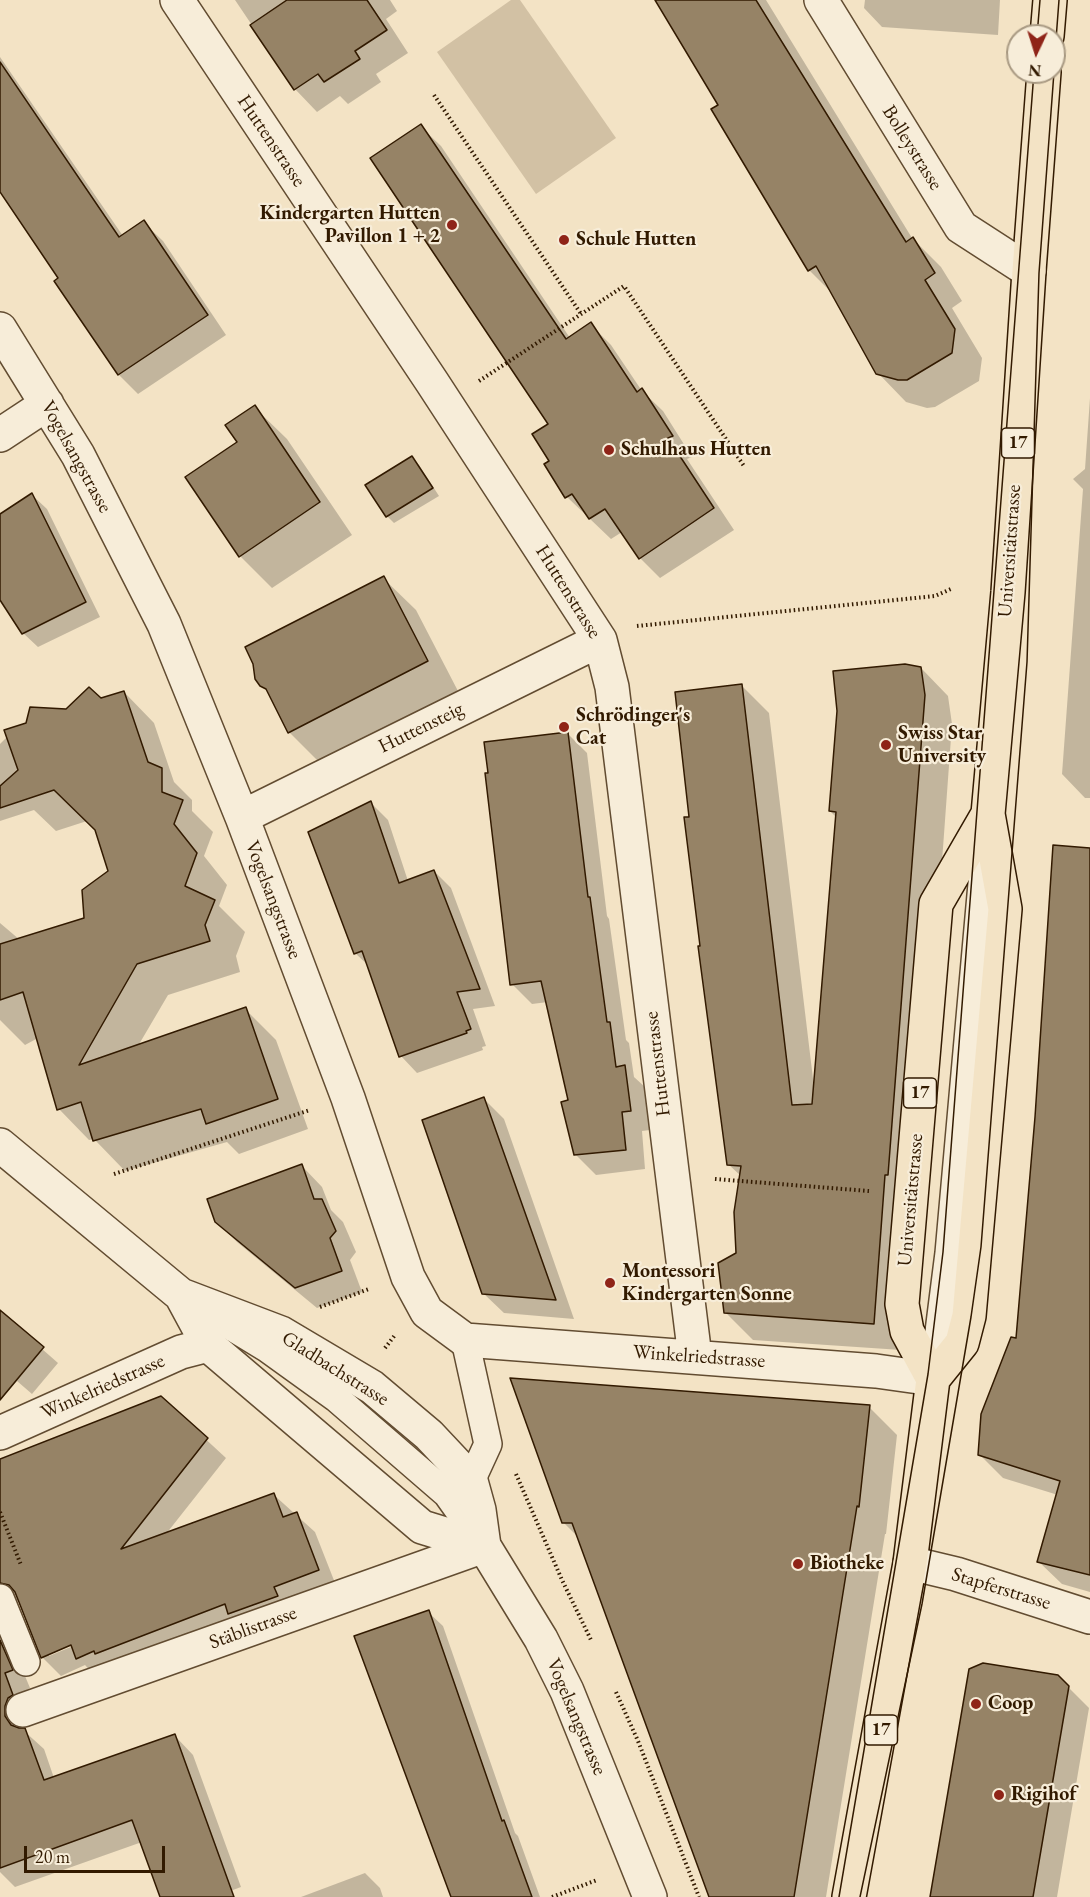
<!DOCTYPE html>
<html>
<head>
<meta charset="utf-8">
<style>
  body { margin:0 }
  #map { position:relative; width:1090px; height:1897px; overflow:hidden; background:#f3e3c5; font-family:"EB Garamond",serif }
  canvas { display:block }
  .north { position:absolute; left:1006px; top:24px; width:60px; height:60px; box-sizing:border-box; background:#f7edd9; border:2px solid #a89982; border-radius:50%; rotate:184deg; font-size:16px; font-weight:700; line-height:24px; text-align:center; color:#321a00 }
  .north::after { content:''; display:block; margin:auto; width:21px; height:27px; background:#8f2418; clip-path:polygon(50% 0,100% 100%,50% 72%,0 100%) }
  .scale { position:absolute; left:24px; top:1846px; width:141px; height:27px; box-sizing:border-box; border:3px solid #321a00; border-top:0; padding-left:8px; font-size:18px; line-height:21px; white-space:nowrap; color:#321a00; -webkit-text-stroke:4px #f7edd9; paint-order:stroke }
</style>
</head>
<body>
<div id="map">
<canvas width="1090" height="1897"></canvas>
<div class="north">N</div>
<div class="scale">20 m</div>
</div>
<script>
const g = document.querySelector('canvas').getContext('2d');
g.lineJoin = 'round';
function fill(path, color) {
  g.fillStyle = color;
  g.fill(path, 'evenodd');
}
function trace(path, color, width, dash) {
  g.strokeStyle = color;
  g.lineWidth = width;
  g.lineCap = dash ? 'butt' : 'round';
  g.setLineDash(dash || []);
  g.stroke(path);
}
function write(font, color, halo, rows, align = 'center') {
  g.font = font + ' "EB Garamond",serif';
  g.lineWidth = 4.5;
  g.setLineDash([]);
  g.textBaseline = 'middle';
  g.strokeStyle = halo;
  g.fillStyle = color;
  for (const [text, x, y, turn = 0] of rows) {
    g.save();
    g.translate(x, y);
    g.rotate((+turn || 0) * Math.PI / 180);
    g.textAlign = isNaN(turn) ? turn : align;
    if (halo) g.strokeText(text, 0, 0);
    g.fillText(text, 0, 0);
    g.restore();
  }
}
const green = new Path2D(`
  M511,0h9l96,138 -80,56 -99,-142z`);
const shadow = new Path2D(`
  M235,0h155l7,11 -11,8 22,34 -32,21 5,8 -33,22 -8,-8 -23,16 -22,-23z
  M657,0h109l146,238 29,29 21,34 -10,7 30,50 -3,23 -44,26 -8,1 -21,-6 -28,-29 -44,-78 -25,-25 -88,-165z
  M865,0h135l-2,35 -116,-8 -18,-19z
  M0,57l123,179 20,-14 20,19 63,94 -88,59 -19,-19 -63,-94 4,-3 -60,-89z
  M420,126l21,20 129,192 20,-14 21,21 31,46 21,20 29,46 -5,2 47,71 -74,48 -20,-20 -18,-26 -11,7 -44,-42 -16,-36 -1,-37z
  M1090,398v400h-5l-23,-24 21,-285 -10,-10 12,-10z
  M254,407l33,32 65,96 -80,53 -32,-32 -1,-114z
  M412,458l7,7 20,31 -45,27 -7,-7z
  M32,495l15,14 53,108 -62,30 -15,-14 -23,-35v2v-84z
  M383,578l33,32 43,83 -138,71 -32,-32 -19,-38 -9,-9z
  M921,668l27,28 4,28 -9,124 -42,502 -148,-10 -28,-28 13,-58 3,-78 -13,-12 -26,-217 -11,-129 50,-133 28,28 45,374 23,-269 -7,-7z
  M124,692l30,31 20,59 18,18v11l21,21 -9,24 23,29 -8,21 26,26 -9,24 4,16 -72,23 -30,51 107,-37 31,31 32,89 -69,25 -12,-12 -102,29 -31,-32 -5,1 -30,-31 -21,-71 -13,7 -25,-25v-97l20,17 65,-21 25,-48 -13,-40 -10,-10 -31,10 -22,-21 -34,11v-77l16,-16z
  M567,733l20,20 20,163 2,3 17,121 3,3 5,34 11,10 5,43 -8,1 3,38 -49,6 -20,-20 -7,-54 -21,-99 -16,2 -20,-20z
  M371,803l17,17 20,61 26,-10 17,17 44,118 -22,3 13,37 -4,1 1,3 -66,23 -16,-17 -31,-89 -15,-14z
  M1090,850v742l-28,-8 -24,-23 20,-66 -55,-17 -23,-23 37,-116z
  M484,1099l20,20 70,200 -70,-6 -21,-20z
  M302,1166l20,21 9,23 12,12 13,30 -6,8 12,32 -45,16 -80,-66 -21,-21z
  M0,1312l58,51 -26,31 -15,-13 -17,20z
  M160,1397l66,61 -60,76 108,-39 41,37 22,56 -241,89 -11,-12 -24,11 -19,-19 -22,-56 -7,1 -10,21 27,65 -7,4 8,22 -8,11v5l21,19 10,29 121,-42 18,19 48,132 -27,10h-52l-20,-55 -127,45 -15,-15v-411zM77,1641l1,3 -29,12v-4z
  M869,1407l28,28 -11,99h-1l-59,363h-115l-133,-360 -15,-15z
  M428,1612l15,14 72,207 3,3 22,61h-88z
  M1057,1676l32,32 -32,189h-126z
  M365,1873l15,15 3,9h-82z`);
const building = new Path2D(`
  M287,0h80l20,30 -32,21 5,8 -36,23 -6,-8 -24,16 -44,-65z
  M655,0h101l150,242 7,-5 22,36 -10,7 30,49 -3,24 -45,27h-9l-22,-6 -60,-108 -8,5 -97,-162 7,-4z
  M0,62l119,175 25,-17 64,95 -90,60 -64,-94 4,-3 -58,-86z
  M421,124l145,215 25,-17 46,70 5,-4 31,48 -5,2 46,70 -75,51 -34,-50 -16,10 -17,-25 -7,4 -21,-34 5,-3 -17,-27 16,-10 -178,-266z
  M255,405l65,97 -81,55 -54,-80 52,-35 -12,-17z
  M412,456l21,32 -47,29 -21,-32z
  M32,493l54,109 -64,32 -22,-34v-86z
  M384,576l44,85 -140,72 -22,-44 -6,-3 -5,-7 -2,-15 -8,-17z
  M905,664l16,3 4,28 -37,480h-3l-11,149 -150,-11 -6,-50 18,-10 -2,-41 7,-46 -14,-1 -29,-219h2l-16,-129h5l-14,-125 67,-8 50,421 20,-1 24,-292 -7,-1 8,-100 -4,-40z
  M89,687l12,11 23,-7 24,71 14,6v24l21,8 -9,24 23,29 -12,33 30,14 -10,25 5,16 -73,23 -58,101 167,-58 32,92 -72,25 -5,-15 -108,32 -12,-39 -24,8 -34,-118 -23,8v-56l84,-26 -2,-28 26,-19 -13,-41 -41,-40 -54,18v-22l18,-16 -14,-40 22,-7 4,-16 36,2z
  M568,732l20,165h2l17,125h3l6,45 9,-2 6,46 -9,1 4,38 -52,5 -13,-53 7,-2 -27,-119 -31,4 -25,-212h3l-4,-31z
  M371,801l28,82 35,-13 46,119 -23,3 14,37 -5,2 1,2 -68,24 -37,-106 -8,3 -46,-122z
  M1053,845l37,3v727l-53,-13 23,-81 -82,-26 3,-41 30,-77 5,1 19,-221z
  M484,1097l72,203 -74,-6 -60,-174z
  M302,1164l12,35h8l14,32 -6,7 12,33 -47,17 -80,-66 -8,-23z
  M0,1310l44,37 -44,53z
  M510,1378l360,27 -11,102 -2,-1 -63,391h-85l-137,-374h-10z
  M161,1396l47,42 -87,111 153,-56 9,24 14,-5 22,58 -45,17 4,9 -50,18 -3,-10 -130,50 -1,-3 -18,8 -5,-14 -30,13 -26,-66 -6,-7 -9,-2v-124z
  M429,1610l73,211 2,-1 28,77h-81l-97,-261z
  M0,1640l13,30 -8,3 8,22 -5,3 -3,8v10l6,9 8,3h6l19,52 131,-46 59,163h-74l-28,-77 -132,48z
  M983,1663l75,12 11,11 -36,211h-103l39,-228z`);
const path = new Path2D(`
  M434,95l147,219
  M479,381l145,-95 120,180
  M637,626l298,-30 16,-7
  M114,1174l196,-64
  M715,1179l154,12
  M320,1307l49,-18
  M385,1348l10,-13
  M516,1474l46,106 30,62
  M0,1512l21,53
  M616,1692l22,49 61,156
  M552,1897l45,-17`);
const service = new Path2D(`
  M222,1321l46,28 68,49 111,96 37,52
  M465,1340l23,104 -17,37
  M933,1379l16,-126 37,-414
  M0,1598l26,64`);
const minor = new Path2D(`
  M177,0l255,382 168,258 12,47 83,670
  M821,0l140,227 68,44
  M0,329l78,126 86,169 78,193 106,281 60,179 19,35 38,28 411,31 57,8
  M0,435l47,-31
  M242,817l358,-177
  M0,1433l181,-81 27,-7
  M910,1563l46,11 134,43
  M23,1710l461,-164`);
const tertiary = new Path2D(`
  M0,1145l181,150 100,38 91,54 57,48 31,33 11,13 8,29 5,36 57,93 26,52 83,206
  M181,1295l27,50 214,182 62,19`);
const primary = new Path2D(`
  M1047,36l3,-36
  M933,1379l-26,-48 -5,-27 34,-400 52,-90
  M849,1897l61,-334 23,-184 29,-36 7,-27 36,-407 -17,-95 20,-222 21,-321 15,-199`);
const tram = new Path2D(`
  M1037,36l3,-36
  M1054,66l5,-66
  M839,1897l89,-523 15,-122 91,-1180
  M860,1897l62,-293 49,-287 10,-70 46,-585 12,-389 15,-201`);
const markers = [
  [452,225,6,"#8f2418"],
  [564,240,6,"#8f2418"],
  [609,450,6,"#8f2418"],
  [564,727,6,"#8f2418"],
  [886,745,6,"#8f2418"],
  [610,1283,6,"#8f2418"],
  [798,1564,6,"#8f2418"],
  [976,1704,6,"#8f2418"],
  [999,1795,6,"#8f2418"]
];
const shields = [
  [1018,443,33],
  [920,1093,33],
  [881,1730,33]
];
const shieldNames = [
  ["17",1018,443],
  ["17",920,1093],
  ["17",881,1730]
];
const streetNames = [
  ["Huttenstrasse",271,141,56],
  ["Bolleystrasse",912,148,58],
  ["Vogelsangstrasse",76,457,61],
  ["Universitätstrasse",1010,551,-86],
  ["Huttenstrasse",568,592,58],
  ["Huttensteig",421,728,-26],
  ["Vogelsangstrasse",273,900,69],
  ["Huttenstrasse",658,1064,-97],
  ["Universitätstrasse",911,1200,-85],
  ["Winkelriedstrasse",699,1357,4],
  ["Gladbachstrasse",335,1369,32],
  ["Winkelriedstrasse",103,1387,-24],
  ["Stapferstrasse",1001,1589,17],
  ["Stäblistrasse",253,1628,-20],
  ["Vogelsangstrasse",576,1717,67]
];
const poiNames = [
  ["Kindergarten Hutten",440,214,"right"],
  ["Pavillon 1 + 2",440,237,"right"],
  ["Schule Hutten",576,240],
  ["Schulhaus Hutten",621,450],
  ["Schrödinger's",576,716],
  ["Cat",576,739],
  ["Swiss Star",898,734],
  ["University",898,757],
  ["Montessori",622,1272],
  ["Kindergarten Sonne",622,1295],
  ["Biotheke",810,1564],
  ["Coop",988,1704],
  ["Rigihof",1011,1795]
];
fill(green, '#d2c1a4');
fill(shadow, '#0003');
fill(building, '#968366');
trace(building, '#321a00', 1.5);
trace(service, '#624c31', 30);
trace(minor, '#624c31', 36);
trace(tertiary, '#624c31', 36);
trace(primary, '#321a00', 36);
trace(path, '#321a00', 4, [1.5, 3]);
trace(service, '#f7edd9', 27);
trace(minor, '#f7edd9', 33);
trace(tertiary, '#f7edd9', 33);
trace(primary, '#f3e3c5', 33);
trace(tram, '#321a00', 1.5);
for (const [x, y, r, color] of markers) {
  const dot = new Path2D();
  dot.arc(x, y, r, 0, 2 * Math.PI);
  g.fillStyle = color;
  g.fill(dot);
  trace(dot, '#f7edd9', 2);
}
for (const [x, y, w] of shields) {
  const box = new Path2D();
  box.roundRect(x - w / 2, y - 15, w, 30, 4.5);
  g.fillStyle = '#f7edd9';
  g.fill(box);
  trace(box, '#321a00', 1.5);
}
write('bold 18px', '#321a00', null, shieldNames);
write('20px', '#321a00', '#f7edd9', streetNames);
write('bold 20px', '#321a00', '#f7edd9', poiNames, 'left');
</script>
</body>
</html>
